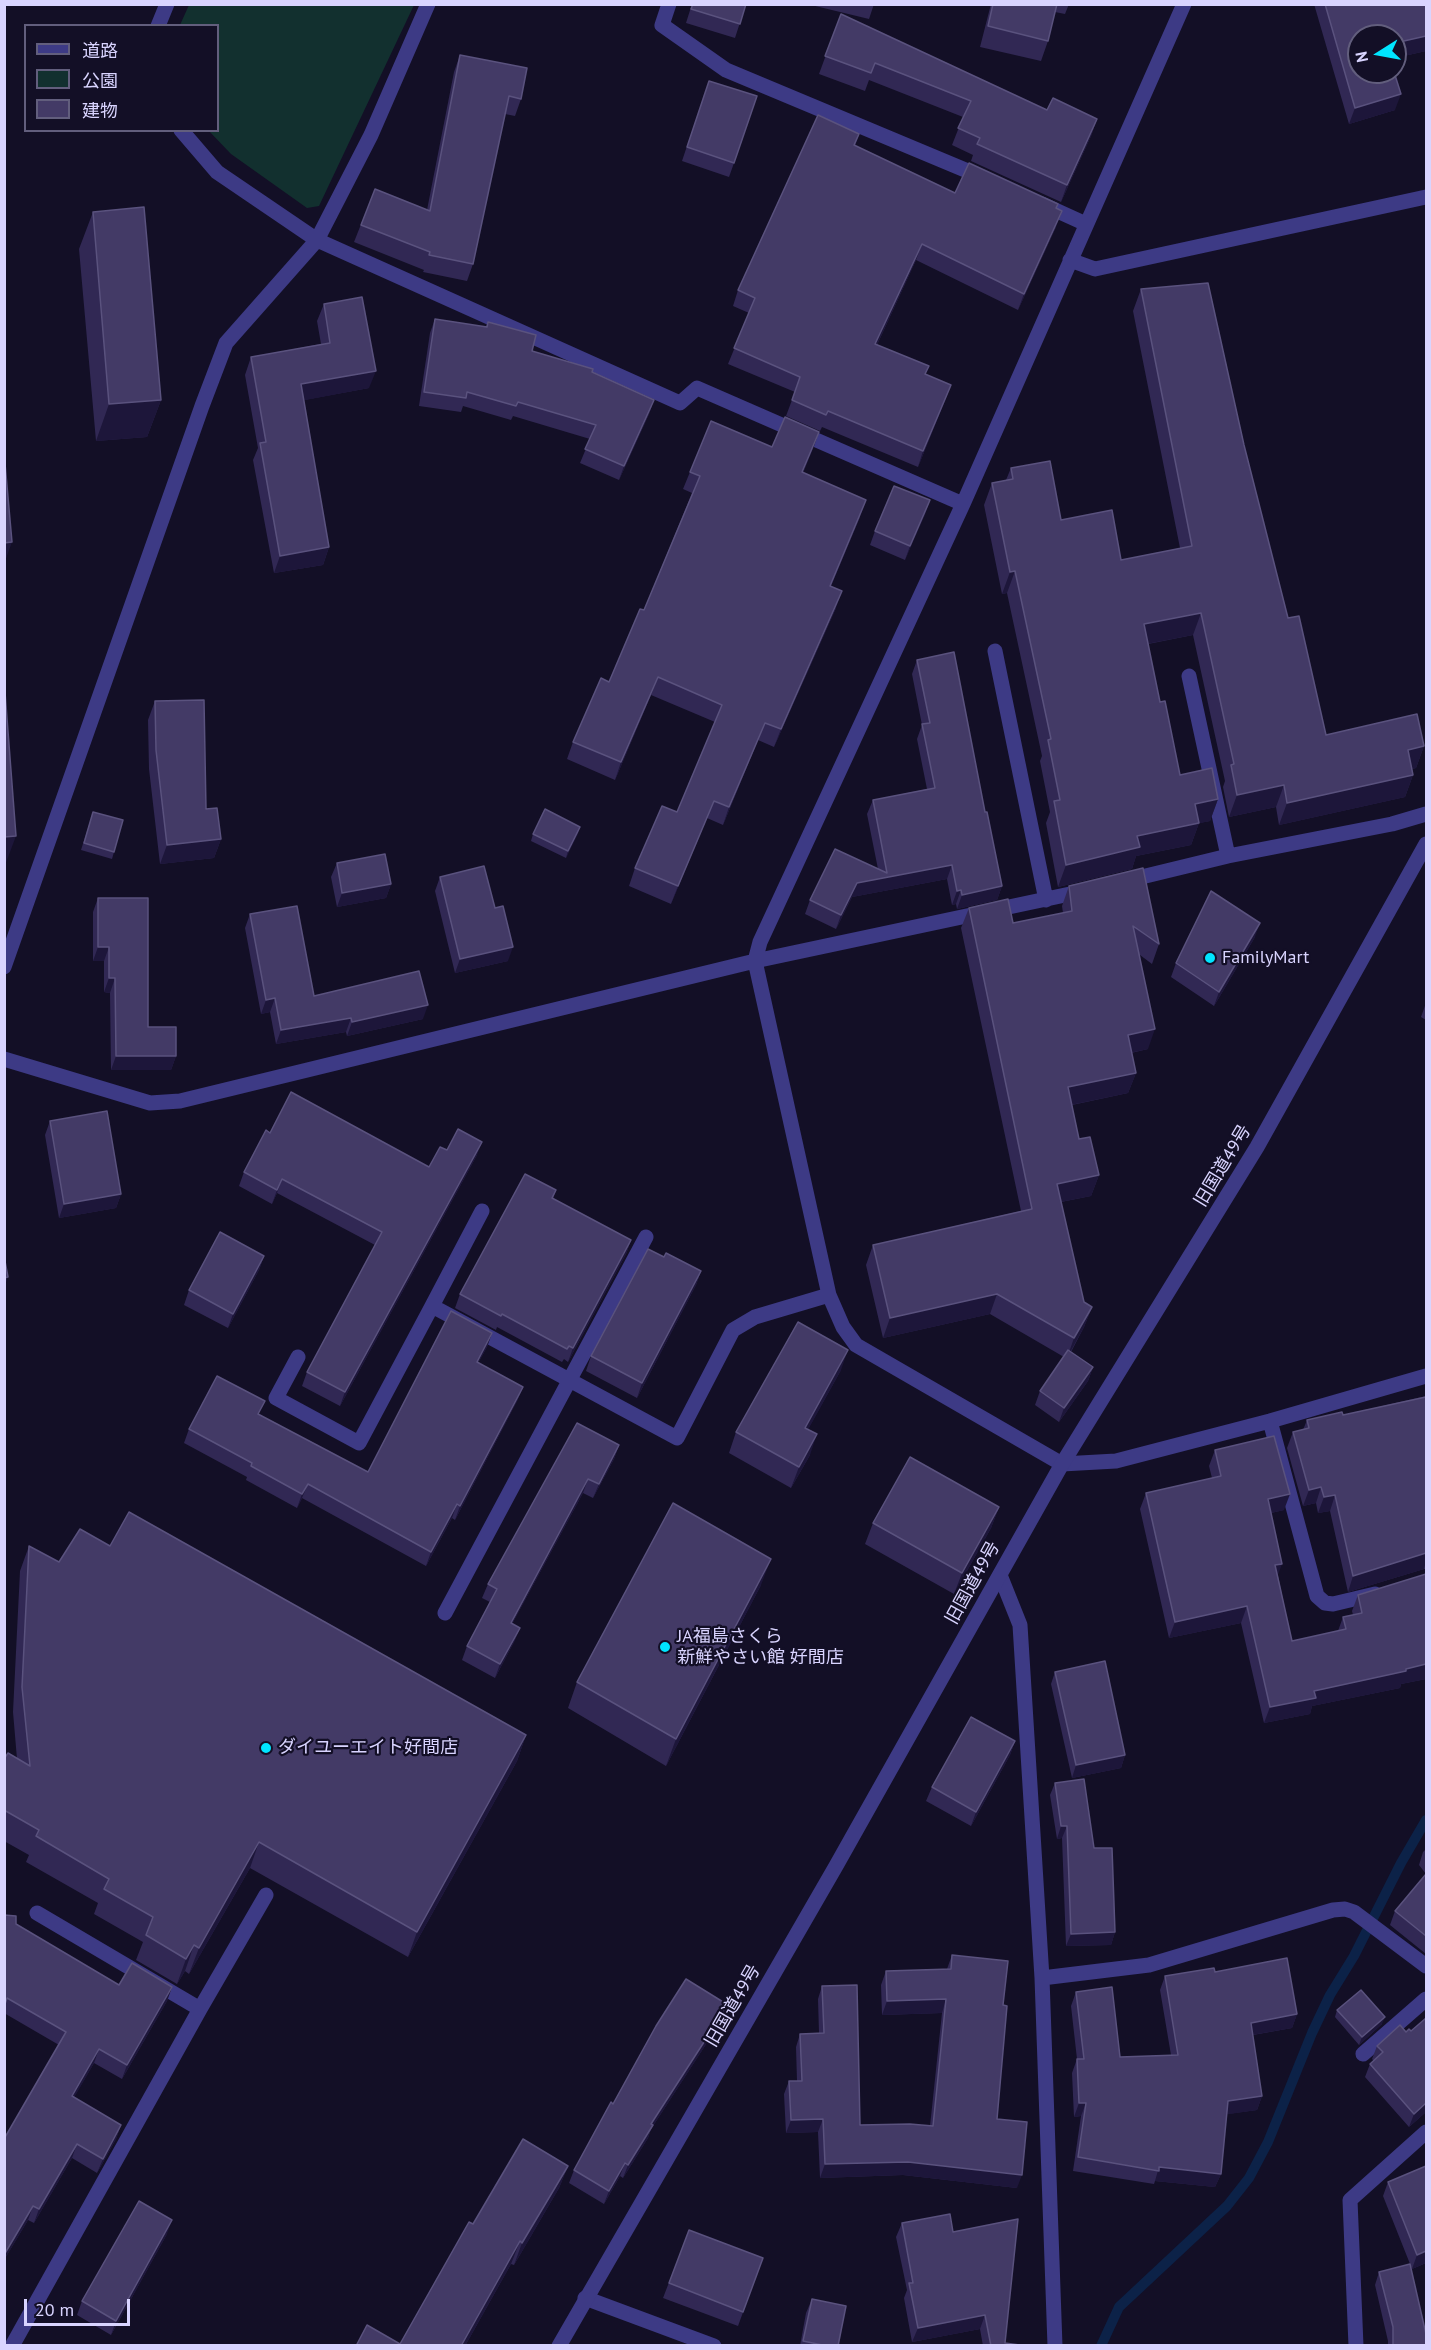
<!DOCTYPE html>
<html>
<head>
<meta charset="utf-8">
<style>
  body { margin:0 }
  #map { position:relative; width:1431px; height:2350px; overflow:hidden; background:#130f26; font-family:"PT Sans","Noto Sans JP",sans-serif }
  canvas { display:block }
  .frame { position:absolute; inset:0; border:6px solid #d9d4ff; pointer-events:none }
  .legend { position:absolute; left:24px; top:24px; width:195px; height:108px; box-sizing:border-box; background:#130f26; border:2px solid #625e7d; margin:0; padding:8px 10px; list-style:none; font-size:18px; color:#d9d4ff }
  .legend li { display:flex; align-items:center; gap:12px; height:30px }
  .legend b { width:30px; border:2px solid #625e7d }
  .north { position:absolute; left:1347px; top:24px; width:60px; height:60px; box-sizing:border-box; background:#130f26; border:2px solid #625e7d; border-radius:50%; rotate:259deg; font-size:16px; font-weight:700; line-height:24px; text-align:center; color:#d9d4ff }
  .north::after { content:''; display:block; margin:auto; width:21px; height:27px; background:#00e5ff; clip-path:polygon(50% 0,100% 100%,50% 72%,0 100%) }
  .scale { position:absolute; left:24px; top:2299px; width:106px; height:27px; box-sizing:border-box; border:3px solid #d9d4ff; border-top:0; padding-left:8px; font-size:18px; line-height:21px; white-space:nowrap; color:#d9d4ff; -webkit-text-stroke:4px #130f26; paint-order:stroke }
</style>
</head>
<body>
<div id="map">
<canvas width="1431" height="2350"></canvas>
<div class="frame"></div>
<ul class="legend">
<li><b style="height:8px;background:#3d3a85"></b>道路</li>
<li><b style="height:16px;background:#12302f"></b>公園</li>
<li><b style="height:16px;background:#433a66"></b>建物</li>
</ul>
<div class="north">N</div>
<div class="scale">20 m</div>
</div>
<script>
const g = document.querySelector('canvas').getContext('2d');
g.lineJoin = 'round';
function fill(path, color) {
  g.fillStyle = color;
  g.fill(path, 'evenodd');
}
function trace(path, color, width, dash) {
  g.strokeStyle = color;
  g.lineWidth = width;
  g.lineCap = dash ? 'butt' : 'round';
  g.setLineDash(dash || []);
  g.stroke(path);
}
function write(font, color, halo, rows, align = 'center') {
  g.font = font + ' "PT Sans","Noto Sans JP",sans-serif';
  g.lineWidth = 4.5;
  g.setLineDash([]);
  g.textBaseline = 'middle';
  g.strokeStyle = halo;
  g.fillStyle = color;
  for (const [text, x, y, turn = 0] of rows) {
    g.save();
    g.translate(x, y);
    g.rotate((+turn || 0) * Math.PI / 180);
    g.textAlign = isNaN(turn) ? turn : align;
    if (halo) g.strokeText(text, 0, 0);
    g.fillText(text, 0, 0);
    g.restore();
  }
}
const green = new Path2D(`
  M189,5h225l-95,201 -12,2 -76,-54 -22,-23 9,-1v-104l-38,-1z`);
const stream = new Path2D(`
  M1101,2346l18,-39 108,-101 22,-28 19,-36 44,-109 18,-38 24,-39 47,-93 25,-43`);
const minor = new Path2D(`
  M669,4l-7,21 64,45 256,107
  M1184,4l-221,500 -203,438 -5,19 74,334 14,32 13,18 206,119 54,-3 154,-40 156,-45
  M158,26l9,-22
  M181,130l36,42 100,68 363,163 17,-15 266,116
  M1042,204l44,20
  M1070,260l25,9 331,-72
  M995,651l51,249
  M1189,676l39,180
  M1125,881l103,-25 164,-32 34,-10
  M4,967l198,-561 24,-63 91,-103 54,-105 57,-131
  M4,1059l146,44 30,-2 575,-140 329,-70
  M432,1306l50,-95
  M298,1357l-22,41 83,45 73,-137 245,132 56,-108 22,-13 74,-22
  M1270,1421l47,175 8,7 8,1 42,-10
  M1000,1575l20,50 22,353 13,368
  M445,1613l201,-376
  M37,1913l163,96
  M1042,1978l107,-13 184,-55 12,-1 9,3 72,54
  M1363,2054l63,-55
  M585,2298l129,48
  M12,2346l188,-337 66,-114
  M1356,2346l-6,-146 76,-68`);
const tertiary = new Path2D(`
  M559,2346l277,-480 226,-402 195,-317 169,-303`);
const wall = new Path2D(`
  M692,4h54l-11,34 -49,-15z
  M807,4h67l-5,15z
  M991,4h78l-4,10 -10,-2 -7,29 -7,20 -61,-14z
  M1314,4h112v47l-31,7v-22h-36l36,74 -46,14z
  M841,14l206,96 50,9 -6,17 -30,66 -90,-41 2,-6 -21,-10 11,-28 -94,-37 -4,11 -46,-17z
  M460,55l61,44 -6,17 -10,-2 -32,150 -6,17 -44,-9 1,-2 -70,-28 21,-53 52,21 27,-138z
  M704,95l30,68 -5,14 -47,-16z
  M859,134l-4,12 100,47 101,15v19l-38,83 -102,-50 -39,85 52,21 -4,9 26,10 -33,82 -96,-40 -2,4 -34,-15 9,-24 -67,-28 21,-51 -16,-7 5,-16z
  M93,212l68,188 -14,37 -51,4 -17,-192z
  M1141,289l103,156 44,173 38,117 98,11 -8,22 -4,1 1,6 -8,22 -126,28 -3,-18 -47,10 -6,-30 2,-6 -32,-146 -45,9 12,58 20,73 38,24 -8,22 -11,2 -8,22 -55,11 -4,13 -74,18 -12,-64 4,-11 -10,-51 2,-5 -35,-163 -5,1 -18,-89 8,-22 14,-3 5,-12 50,52 60,40 59,-12 -47,-237z
  M324,304l45,84 -65,12 25,147 -6,18 -49,8 -21,-113 5,-12 -13,-73 6,-18 70,-13 -4,-23z
  M435,319l51,8 2,-5 44,29 60,21 62,28 -5,14 -30,66 -39,-17 10,-24 -77,-23 -2,4 -48,-14 -2,6 -42,-6 11,-73z
  M819,432l-16,41 57,44 -29,69 5,22 -62,139 -16,-7 -35,85 -16,-7 -36,86 -42,-18 6,-18 42,-56 38,-90 -64,-27 -36,85 -48,-21 6,-17 36,-60 35,-72 48,-117 -9,-4 7,-17z
  M930,500l-25,60 -35,-15 5,-14z
  M917,660l68,152 17,74 -5,14 -40,9 -1,-5 -4,1 -5,-26 -95,18 -16,32 -31,-15 5,-14 68,-31 -11,-55 6,-14 54,-11 -10,-50 5,-14 -10,-51z
  M155,701l51,108 15,30 -7,19 -54,6 -11,-95 -1,-49z
  M93,812l21,40 -2,7 -31,-9z
  M580,827l-14,31 -35,-17 2,-7z
  M337,863l54,21 -5,14 -49,9 -6,-30z
  M1143,868l16,76 -7,20 -12,-9 8,94 -17,4 5,20 -8,20 -56,12 7,34 20,36 -8,21 -30,6 23,100 8,5 -8,20 -13,25 22,15 -5,14 -29,41 -24,-17 5,-14 24,-34 -74,-43 -107,24 -17,-73 7,-20 148,-34 -60,-283 8,-20 44,15 50,-10 -1,-7 7,-20z
  M440,877l55,31 13,53 -53,12 -20,-82z
  M98,898l50,129 28,29 -5,14h-60l-1,-77 -6,-1v-31h-11v-49z
  M250,914l64,82 109,23 -76,17 -1,-4 -70,12 -6,-32 -9,2 -16,-86z
  M1255,937l-41,69 -43,-29 5,-14z
  M1426,1003v17l-5,-3z
  M50,1121l71,73 -5,14 -57,10 -14,-83z
  M270,1133l159,34 18,-17 30,5 -137,251 -38,-20 5,-14 68,-127 -98,-52 -5,11 -33,-18 5,-14z
  M556,1190l-3,9 78,41 -5,14 -58,108 -4,-3 -2,3 -65,-35 -1,3 -41,-22 5,-14z
  M264,1256l-5,14 -31,58 -44,-23 5,-15z
  M664,1257l37,14 -5,14 -59,113 -51,-27 5,-15z
  M492,1333l-5,14 -9,16 45,24 -6,14 -62,119 -3,-2 -26,48 -124,-68 -5,10 -51,-28 1,-3 -63,-34 5,-14 71,-14 108,57z
  M841,1370l-33,59 2,26 -19,33 -62,-35 7,-21z
  M1426,1396v173h-2l-76,23 -18,-81 -12,2 -2,-10 -13,3 -16,-58 6,-16 10,-2 4,-10 36,-5z
  M619,1445l-5,14 -21,39 -10,-5 -71,131 8,4 -6,14 -19,36 -33,-18 5,-14 23,-44 -8,-4 6,-14z
  M1215,1450l69,60 -13,3 7,63 14,65 46,-10 5,-14 10,-2 -1,-4 6,-16 68,-21v105l-25,5 -1,4 -88,18 -2,8 -46,9 -23,-100 -72,15 -29,-129 6,-16 66,-15 -3,-12z
  M999,1507l-8,21 -37,66 -89,-50 8,-21z
  M29,1546l30,16 51,-16 416,189 -9,26 -109,196 -158,-89 -61,106 -4,-3 -8,13 -41,-24 7,-18 -49,-28 4,-11 -72,-41 3,-7 -25,-14v-82h13l-4,-47 7,-141z
  M761,1585l-95,181 -98,-58 9,-26z
  M1055,1672l70,83 -4,13 -49,10 -21,-94z
  M1015,1741l-5,14 -39,71 -45,-25 6,-14z
  M1055,1783l39,65 21,84 -4,13 -45,1 -4,-108 -5,1 -7,-44z
  M1426,1849v105l-36,-29 5,-14 31,-37 -7,-9 4,-13z
  M4,1915l12,9 103,61 53,2 -5,14 -45,78 -28,-16 -20,34 47,28 -5,14 -19,34 -25,-15 -38,65 -6,-3 -24,40v-121l55,-94 -55,-32z
  M952,1955l51,50 -6,114 20,69 -114,-13 -83,3 -2,-46 -32,1 -2,-39 5,-13h8l-1,-34 4,-13 19,-1 -1,-34 4,-13 38,139 70,1 12,-113 -60,2 -1,-30 5,-14 61,-2z
  M1215,1972l82,42 -5,14 -39,7 9,61 -5,14 -30,4 -6,60 -6,13 -60,-6 -1,3 -81,-13 8,-55 -7,1 -2,-44 5,-14 -6,-53 5,-14 44,65 51,-2 -11,-65 5,-14z
  M728,2005l-5,13 -72,111 -3,9 -25,40 -3,-2 -16,28 -35,-21 5,-13 39,-66z
  M1337,2010l45,14 -23,21 -24,-28z
  M1411,2031l15,81 -17,15 -44,-50 5,-13 4,-3 -2,-2 5,-13 29,-14z
  M568,2166l-9,22 -45,77 -3,-1 -46,82h-109l44,-2 73,-120z
  M1388,2182l38,81 -14,6 -29,-73z
  M902,2223l51,9 52,111 22,3h-44l-3,-17 -68,13 -8,-44 3,-8 -11,-53z
  M689,2230l74,28 -25,68 -75,-28z
  M167,2234l-56,101 -34,-20 5,-14z
  M1379,2272l47,74h-38v-5l-13,-56z
  M812,2299l26,47h-38l6,-33z`);
const shadedWall = new Path2D(`
  M1426,36v15l-31,7v-15z
  M1401,94l-6,16 -46,14 6,-16z
  M1097,119l-6,17 -30,66 6,-17z
  M1062,211l-6,16 -38,83 6,-16z
  M922,244l-6,16 -46,100 5,-16z
  M376,371l-7,17 -74,14 6,-18z
  M951,385l-6,16 -27,66 5,-16z
  M161,400l-14,37 -51,4 13,-37z
  M654,400l-5,14 -30,66 5,-14z
  M819,432l-6,17 -17,41 6,-18z
  M866,500l-6,17 -36,86 6,-17z
  M930,500l-5,15 -20,45 5,-14z
  M12,542l-8,22v-21z
  M329,547l-6,18 -49,8 6,-17z
  M1015,571l-8,22 -5,1 8,-22z
  M842,591l-6,17 -62,139 7,-18z
  M1201,613l-8,22 -57,11 8,-22z
  M658,677l-7,18 -36,85 6,-18z
  M765,723l-42,102 6,-18z
  M1424,746l-8,22 -16,4 8,-22z
  M1413,775l-8,22 -126,28 8,-22z
  M1284,785l-8,22 -47,10 8,-22z
  M1218,799l-8,22 -18,4 7,-2 -8,22 -55,11 -4,13 -74,18 8,-22 71,-29 58,-32z
  M714,801l-7,17 -36,86 7,-18z
  M580,827l-2,7 -12,24 2,-7z
  M16,836l-12,32v-31z
  M221,839l-7,19 -54,6 7,-19z
  M952,865l-5,14 -95,18 -16,32 5,-14 16,-32z
  M391,884l-5,14 -49,9 5,-14z
  M1002,886l-5,14 -40,9 5,-14z
  M961,890l-5,14 -4,1 5,-14z
  M1260,923l-5,14 -41,69 5,-14z
  M98,947h11l-5,14h-11z
  M513,947l-5,14 -53,12 5,-14z
  M109,978h6l-5,15 -6,-1z
  M275,998l-5,14 -9,2 5,-14z
  M428,1005l-5,14 -76,17 5,-14z
  M351,1018l-5,14 -70,12 5,-14z
  M1155,1029l-7,20 -28,6 8,-20z
  M116,1056h60l-5,14h-60z
  M1136,1073l-8,20 -67,14 7,-20z
  M482,1142l-5,13 -137,251 5,-14z
  M1099,1175l-8,21 -41,8 7,-20z
  M282,1179l-5,14 -5,11 5,-14z
  M121,1194l-5,14 -57,10 5,-14z
  M631,1240l-5,14 -58,108 5,-14z
  M264,1256l-5,14 -31,58 5,-14z
  M701,1271l-5,14 -59,113 5,-15z
  M8,1277l-4,11v-10z
  M997,1294l-7,20 -107,24 7,-20z
  M1092,1307l-8,20 -17,31 7,-20z
  M492,1333l-5,14 -16,29 6,-14z
  M848,1350l-7,20 -43,78 7,-20z
  M1093,1367l-5,14 -29,41 5,-14z
  M523,1387l-6,14 -62,119 5,-14z
  M817,1434l-7,21 -19,33 8,-21z
  M619,1445l-5,14 -21,39 6,-14z
  M588,1479l-5,14 -78,144 6,-14z
  M308,1484l-6,14 -5,10 5,-14z
  M1321,1487l-5,16 -13,3 6,-16z
  M1290,1494l-6,16 -22,5 6,-16z
  M1335,1495l-5,16 -12,2 6,-16z
  M457,1504l-5,14 -26,48 5,-14z
  M999,1507l-8,21 -37,66 8,-21z
  M1426,1553v8l-2,8 -76,23 5,-16z
  M771,1559l-10,26 -95,181 10,-27z
  M1282,1564l-6,16 -1,-15z
  M1247,1606l-6,17 -72,15 6,-16z
  M520,1628l-6,14 -19,36 5,-14z
  M1426,1664v15l-25,5 -1,4 -88,18 -2,8 -46,9 6,-16 44,-16z
  M526,1735l-9,26 -109,196 9,-25z
  M1015,1741l-5,14 -39,71 5,-14z
  M1125,1755l-4,13 -49,10 4,-13z
  M1061,1826h6l-5,12 -5,1z
  M259,1842l-9,26 -61,106 10,-26z
  M1115,1932l-4,13 -45,1 5,-12z
  M194,1945l-9,26 -8,13 9,-25z
  M172,1987l-5,14 -45,78 5,-14z
  M946,1999l-4,14 -60,2 5,-14z
  M728,2005l-5,13 -72,111 -3,9 -25,40 5,-13 23,-41z
  M1297,2014l-5,14 -46,8 5,-13z
  M1385,2017l-3,7 -23,21 3,-8z
  M99,2049l-5,14 -27,47 5,-14z
  M1262,2096l-5,14 -34,5 5,-14z
  M1079,2103h7l-5,13 -7,1z
  M1426,2103v9l-17,15 5,-13z
  M823,2119l-5,13 -32,1 5,-13z
  M121,2125l-5,14 -19,34 6,-14z
  M77,2144l-5,14 -38,65 5,-14z
  M908,2162l114,13 -5,13 -114,-13 -83,3 5,-14z
  M625,2163l-5,13 -16,28 5,-13z
  M568,2166l-9,22 -45,77 8,-22z
  M1159,2167l62,7 -6,13 -60,-6z
  M33,2206l-5,14 -24,40v-5z
  M172,2220l-5,14 -56,101 5,-14z
  M520,2241l-9,23 -46,82h-4z
  M1426,2251v12l-14,6 5,-14z
  M985,2315l-5,14 -68,13 6,-14z`);
const building = new Path2D(`
  M693,4h53l-6,20 -49,-15z
  M993,4h64l-9,37 -60,-15z
  M1325,4h101v32l-31,7v-7h-36v36h35l7,22 -46,14z
  M841,14l206,96 6,-12 44,21 -30,66 -90,-41 3,-6 -22,-10 13,-27 -96,-38 -4,10 -46,-17z
  M460,55l67,13 -6,31 -12,-3 -36,168 -44,-9 1,-3 -69,-27 14,-36 55,22z
  M709,81l48,15 -23,67 -47,-16z
  M818,115l41,19 -5,11 101,48 14,-30 89,41 -2,4 6,3 -38,83 -102,-50 -47,100 54,22 -4,8 26,11 -28,66 -95,-40 -2,4 -34,-15 8,-23 -66,-29 21,-50 -17,-8z
  M144,207l17,193 -52,4 -16,-192z
  M1208,283l36,162 44,173 11,-2 27,119 91,-21 7,32 -16,4 5,25 -126,28 -3,-18 -47,10 -6,-30 3,-1 -33,-151 -57,11 16,78 5,-1 15,74 32,-7 6,31 -23,5 4,19 -62,13 3,11 -74,18 -12,-64 6,-1 -12,-60 3,-1 -36,-168 -5,1 -18,-89 21,-4 -2,-11 39,-7 11,59 51,-10 9,50 71,-14 -51,-257z
  M362,297l14,74 -75,13 28,163 -49,9 -20,-113 6,-1 -15,-85 79,-14 -6,-39z
  M435,319l52,8 1,-5 48,13 -4,16 61,18 -1,3 62,28 -30,66 -39,-17 11,-24 -78,-23 -2,4 -49,-14 -1,6 -42,-6z
  M785,417l34,15 -17,40 64,28 -36,86 12,5 -61,138 -16,-6 -36,84 -15,-6 -36,85 -43,-18 27,-62 15,6 45,-107 -64,-28 -37,85 -48,-20 28,-64 8,4 31,-73 4,1 56,-134 -10,-4 21,-51 61,26z
  M4,452l8,90 -8,1z
  M894,486l36,14 -20,46 -35,-15z
  M954,652l31,160h2l15,74 -40,9 -1,-5 -4,1 -5,-26 -95,18 -16,32 -31,-15 25,-51 52,24 -14,-73 62,-12 -13,-64 8,-1 -13,-63z
  M4,679l12,157 -12,1z
  M204,700l2,109 11,-1 4,31 -54,6 -11,-95 -1,-49z
  M545,809l35,18 -12,24 -35,-17z
  M93,812l30,8 -9,32 -30,-9z
  M385,854l6,30 -49,9 -5,-30z
  M484,866l11,42 8,-2 10,41 -53,12 -20,-82z
  M1143,868l16,76 -26,-18 22,103 -27,6 8,38 -68,14 11,52 11,-2 9,38 -42,9 27,118 8,5 -18,31 -77,-44 -107,24 -17,-73 159,-36 -63,-301 39,-9 5,24 59,-12 -3,-25z
  M1211,891l49,32 -41,69 -43,-29z
  M98,898h50v129h28v29h-60l-1,-78h-6v-31h-11z
  M297,906l17,90 105,-25 9,34 -76,17 -1,-4 -70,12 -6,-32 -9,2 -16,-86z
  M291,1092l138,75 11,-20 7,3 11,-21 24,13 -137,250 -38,-20 75,-140 -100,-53 -5,11 -33,-18 22,-42 4,3z
  M107,1111l14,83 -57,10 -14,-83z
  M525,1174l31,16 -4,8 79,42 -58,108 -4,-2 -2,3 -65,-35 -1,2 -41,-22z
  M220,1232l44,24 -31,58 -44,-24z
  M648,1249l16,8 2,-4 35,18 -59,112 -51,-27z
  M4,1256l4,21 -4,1z
  M451,1311l41,22 -15,29 46,25 -63,119 -3,-2 -26,48 -123,-68 -6,10 -51,-28 1,-3 -63,-34 28,-53 48,25 -7,13 110,58z
  M798,1322l50,28 -43,78 12,6 -18,33 -63,-35z
  M1068,1350l25,17 -29,41 -24,-17z
  M1426,1397v156l-73,23 -18,-81 -11,2 -3,-10 -12,3 -16,-58 16,-4 -2,-8 35,-8 1,3z
  M577,1423l42,22 -20,39 -11,-5 -77,144 9,5 -20,36 -33,-18 30,-57 -9,-5z
  M1274,1436l16,58 -22,5 14,65 -7,1 17,76 54,-12 -3,-12 19,-4 -4,-18 68,-21v90l-20,5v2l-92,20 2,7 -46,9 -23,-101 -72,16 -29,-129 75,-17 -6,-26z
  M910,1457l89,50 -37,66 -89,-50z
  M673,1503l98,56 -95,180 -99,-57z
  M129,1512l397,223 -109,197 -158,-90 -60,106 -5,-3 -8,14 -40,-24 7,-18 -49,-28 5,-10 -73,-43 3,-6 -35,-20v-51l4,-6 22,13 -8,-79 7,-141 30,16 21,-33 30,17z
  M1105,1661l20,94 -49,10 -21,-93z
  M971,1717l44,24 -39,71 -44,-25z
  M1084,1779l10,69h18l3,84 -44,2 -4,-108h-6l-6,-43z
  M1426,1874v62l-31,-25z
  M4,1915l12,1v8l103,61 13,-22 40,24 -45,78 -28,-16 -27,47 49,29 -18,34 -26,-15 -38,65 -6,-3 -29,49v-116l62,-107 -59,-34 -3,9z
  M952,1955l56,6 -5,44 4,1 -10,113 30,3 -5,53 -114,-13 -83,2 -2,-45 -32,1 -2,-39h13l-2,-47 24,-1 -2,-47 35,-1 3,140 50,-1 23,2 13,-127 -59,2 -1,-30 65,-2z
  M1287,1958l10,56 -46,9 11,73 -34,5 -7,73 -62,-7v4l-81,-14 8,-54h-7l-2,-44h7l-8,-67 36,-5 8,70 58,-2 -13,-79 49,-8 1,4z
  M686,1979l42,26 -77,119 2,1 -25,40 -3,-2 -16,28 -35,-21 37,-68 2,2 43,-78z
  M1361,1990l24,27 -23,20 -25,-27z
  M1426,2018v85l-12,11 -44,-50 13,-12 -6,-6 23,-21 6,7 3,-3 2,2z
  M523,2139l45,27 -46,77 -2,-2 -59,105h-105l11,-21 33,19 69,-122 4,2z
  M1426,2166v85l-9,4 -29,-73z
  M139,2201l33,19 -56,101 -34,-20z
  M950,2214l3,18 65,-13 -13,124 22,3h-36l-6,-31 -67,13 -9,-45h4l-11,-60z
  M689,2230l74,28 -20,54 -74,-29z
  M1410,2264l16,70v12h-33v-19l-14,-55z
  M812,2299l34,7 -8,40h-11l-24,-5z`);
const markers = [
  [1210,958,6,"#00e5ff"],
  [665,1647,6,"#00e5ff"],
  [266,1748,6,"#00e5ff"]
];
const poiNames = [
  ["FamilyMart",1222,958],
  ["JA福島さくら",677,1637],
  ["新鮮やさい館 好間店",677,1658],
  ["ダイユーエイト好間店",278,1748]
];
const streetNames = [
  ["旧国道49号",1223,1166,-59],
  ["旧国道49号",973,1583,-61],
  ["旧国道49号",733,2006,-60]
];
fill(green, '#12302f');
trace(stream, '#0c2248', 10);
trace(minor, '#3d3a85', 15);
trace(tertiary, '#3d3a85', 15);
fill(wall, '#312854');
fill(shadedWall, '#1d163a');
fill(building, '#433a66');
trace(building, '#5a527e', 1.5);
for (const [x, y, r, color] of markers) {
  const dot = new Path2D();
  dot.arc(x, y, r, 0, 2 * Math.PI);
  g.fillStyle = color;
  g.fill(dot);
  trace(dot, '#130f26', 2);
}
write('18px', '#d9d4ff', '#130f26', poiNames, 'left');
write('18px', '#d9d4ff', '#130f26', streetNames);
</script>
</body>
</html>
